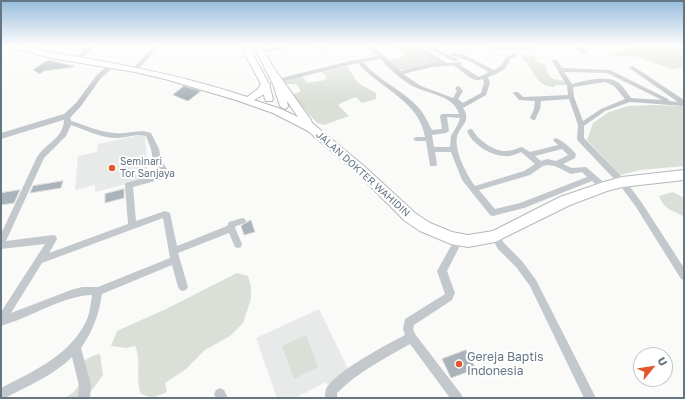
<!DOCTYPE html>
<html>
<head>
<meta charset="utf-8">
<style>
  body { margin:0 }
  #map { position:relative; width:685px; height:399px; overflow:hidden; background:#fafaf8; font-family:"Golos Text",sans-serif }
  canvas { display:block }
  .frame { position:absolute; inset:0; border:2px solid #657683; pointer-events:none }
  .north { position:absolute; left:633px; top:347px; width:40px; height:40px; box-sizing:border-box; background:#fff; border:1px solid #c1c8cd; border-radius:50%; rotate:60deg; font-size:11px; font-weight:700; line-height:16px; text-align:center; color:#657683 }
  .north::after { content:''; display:block; margin:auto; width:14px; height:18px; background:#e4572e; clip-path:polygon(50% 0,100% 100%,50% 72%,0 100%) }
</style>
</head>
<body>
<div id="map">
<canvas width="685" height="399"></canvas>
<div class="frame"></div>
<div class="north">U</div>
</div>
<script>
const g = document.querySelector('canvas').getContext('2d');
g.lineJoin = 'round';
function fill(path, color) {
  g.fillStyle = color;
  g.fill(path, 'evenodd');
}
function trace(path, color, width, dash) {
  g.strokeStyle = color;
  g.lineWidth = width;
  g.lineCap = dash ? 'butt' : 'round';
  g.setLineDash(dash || []);
  g.stroke(path);
}
function write(font, color, halo, rows, align = 'center') {
  g.font = font + ' "Golos Text",sans-serif';
  g.lineWidth = 4;
  g.setLineDash([]);
  g.textBaseline = 'middle';
  g.strokeStyle = halo;
  g.fillStyle = color;
  for (const [text, x, y, turn = 0] of rows) {
    g.save();
    g.translate(x, y);
    g.rotate((+turn || 0) * Math.PI / 180);
    g.textAlign = isNaN(turn) ? turn : align;
    if (halo) g.strokeText(text, 0, 0);
    g.fillText(text, 0, 0);
    g.restore();
  }
}
const built = new Path2D(`
  M145,134l3,45 -53,13v-7l-20,5 3,-34 19,-4 1,-8z
  M319,309l31,64 -23,12 -1,-3 -31,16h-18l-21,-60z`);
const green = new Path2D(`
  M397,45h14l31,20 -44,5 -9,-9 16,-5z
  M640,45h44v22l-11,2 -38,-13h-17l-6,-3z
  M531,56h4v3l3,4 6,1 3,5 1,6 5,4 11,2 3,4h-12v2c-17,0 -20,-13 -28,-24 -2,-3 -6,-5 -8,-6z
  M347,66l11,17 18,10v6l-14,4 -6,-6 -15,6 -3,2 11,11 -25,9 -7,-2 -25,-28 9,-4 -5,-7h-11l-2,-4 19,-4 5,7 18,-3 2,-2 -5,-6z
  M652,105l32,1v60l-43,4 -21,5 -33,-35 6,-17 16,-11 19,-6z
  M673,192l11,6v19c-12,-8 -18,-5 -25,-21z
  M237,273l11,3 3,11v12l-8,24 -13,13 -25,14 -19,19 -21,14 2,9 -15,6 -11,-4c-6,-15 1,-33 -6,-48l-9,2 -15,-2 6,-15 49,-22z
  M306,335l12,32 -24,12 -12,-33z
  M100,354l3,21 -17,23h-22c31,-12 -1,-36 36,-44z`);
const building = new Path2D(`
  M48,60l26,6v1l-30,4 -4,3 -7,-4z
  M184,86l17,5 -13,10 -15,-6z
  M63,181l-2,7 -31,5 3,-7z
  M124,189v9l-19,5v-9z
  M20,190l-6,13 -13,2v-12z
  M251,220l4,12 -11,3 -3,-9z
  M466,350l10,19 -25,9 -9,-19z`);
const minor = new Path2D(`
  M90,45h6l-18,16h-4v-2z
  M155,45h6l-24,25h-4v-2z
  M284,45h10l-33,9 -3,-2z
  M315,45h16l-11,4z
  M366,45h6l28,26 32,-8h7l-26,-15 -2,-3h6l30,18 14,-1 1,1 -2,2 19,12 10,-5 -20,-11 -18,-6v-2c13,-1 31,11 43,17 7,-3 9,-7 12,-13l7,-3h4v2l-7,3c-3,12 -12,14 -22,18l2,6 -4,12 -23,13c9,14 -3,17 -6,29 -3,14 10,38 18,49l49,-15 11,-7 -14,-12c-5,2 -10,5 -16,4 -14,0 -33,-12 -38,-25l3,-2h2c6,11 22,23 35,22 5,0 10,-3 15,-4l8,5 28,-7 -5,-5 3,-2c7,3 15,10 20,16l-1,4 -12,6 9,4 14,-1 21,18 1,2 -1,2h-6l-9,-8 -68,27 -31,8 -3,-1 -28,-35 -11,-28h-16l2,12 -1,2h-6l-4,-25h-10l-3,-2 3,-2h9c-6,-37 -45,-48 -67,-74l-79,19 -3,-2 1,-1 73,-18 27,-5zM380,59c9,9 18,18 29,25 15,10 45,10 50,30h-17l-2,2 2,13 -10,1c-4,-7 -7,-15 -13,-22 -16,-18 -40,-27 -56,-46zM445,66c3,0 7,-1 9,0 10,4 17,18 29,13l1,4 -3,10 -18,10 -5,-4 5,-8 -3,-4 -2,-1 -3,2 2,3 -4,7 -32,-12 -18,-12 29,-7zM447,117l13,1 -2,6 -7,12 -1,11h-16l-2,-12 14,-2 3,-2zM562,149l6,6 -12,6 -9,-2 -6,2 -6,-5zM547,165l8,1 16,8 11,-2 5,5 -67,26 -25,6 -16,-19 51,-15 13,-9z
  M424,45h4l31,15 -5,1 -30,-14z
  M483,45l28,2 28,-2c-12,7 -44,7 -56,0z
  M580,45h6l-4,4 5,2v2c-4,1 -8,-1 -11,-4z
  M555,59l2,1 5,8 48,2 58,29 1,2 9,1 -50,-35 5,-1 51,34v6l-54,-4 -25,9 -21,15v12l41,42 17,23 42,65v12l-3,-1 -45,-72 -17,-23 -41,-43 -1,-2 1,-14 -9,-26 -28,2 -1,8 -5,11h-2l-3,-2 4,-9 1,-8 -16,-1 -6,-7 1,-1h4l5,5 45,-2 -1,-9 -15,-25zM564,72l43,1 55,27 -31,-2c-4,-5 -7,-11 -12,-15 -13,-9 -33,-2 -47,1zM605,82l9,4 11,13 -24,10 -18,12 -9,-24 -1,-10z
  M67,115l3,2 1,4c14,4 28,11 43,12 13,2 25,-5 37,0l8,16 2,11 9,13 -4,5 -33,9 3,34 29,-10 5,2 7,33 50,-20 2,-4 13,-4 3,1 1,2 -1,2 -9,3 -1,2 7,16 -1,3 -3,1 -3,-1 -6,-14 -51,20 10,34 -2,3 -3,1 -3,-1 -2,-3 -6,-22 -70,29c-3,20 -9,37 -21,54l10,37 -1,13h-12l1,-13 -7,-28c-18,18 -44,29 -67,41h-4v-10c33,-17 72,-34 87,-71 2,-7 3,-15 4,-22 -27,0 -63,23 -91,31v-14l44,-68 -44,5v-15l36,-77c10,-15 28,-19 27,-40zM71,125c15,5 30,13 46,13 10,0 20,-5 29,-2l5,13 2,11 9,13 -36,10 -1,2 3,39 -79,29 8,-14 -1,-3 -3,-1 -47,6 38,-83 22,-22zM163,218l7,40 -72,29h-16l-11,3 -60,23 31,-50z
  M495,232l3,1 6,10 18,18 14,19 60,118h-12l-54,-112 -14,-19 -18,-18 -7,-13 1,-3z
  M459,236l3,1 1,3 -16,31 8,22 -3,7 -38,25 -1,4 2,5 46,60 2,4h-13l-40,-54c-26,15 -52,28 -73,49v5h-12c0,-3 0,-6 1,-9 8,-17 62,-45 79,-54l-2,-6 2,-10 40,-25 -8,-23 19,-34z
  M220,388l4,2 4,8h-12l-2,-4 2,-4z`);
const tertiary = new Path2D(`
  M112,64l3,2 -1,1 -13,11 -20,28 -11,12 -69,21v-6l63,-19 12,-11 20,-27 6,-6z`);
const secondary = new Path2D(`
  M240,45h8l21,39 4,15 -1,2h-6l-1,-2 -4,-15z
  M253,45h8c10,19 23,39 27,61l-1,2 -3,1 -4,-3 -7,-22z`);
const trunk = new Path2D(`
  M9,45c19,0 37,7 57,10 61,10 122,22 181,42l11,-8 4,-7 3,-1 5,3 -4,9 -12,7 27,9 17,8 -33,-48 5,-3 3,1 38,53 1,3 52,43 51,47 15,10 22,9 16,3 25,-4 67,-34 44,-15 18,-5 62,-7v10l-62,7 -15,4 -37,14 -75,37 -27,5 -17,-3 -31,-13 -15,-10 -49,-49 -48,-41 -35,-18 -37,-13 -71,-21 -30,-7 -84,-14 -41,-11z`);
const markers = [
  [112,168,4,"#e4572e"],
  [459,364,4,"#e4572e"]
];
const poiNames = [
  ["Seminari",120,162],
  ["Tor Sanjaya",120,174]
];
const streetNames = [
  ["JALAN DOKTER WAHIDIN",363,174,42]
];
const nearPoinames = [
  ["Gereja Baptis",467,357],
  ["Indonesia",467,371]
];
fill(built, '#e8e9e9');
fill(green, '#dadfd7');
fill(building, '#aab3b9');
trace(building, '#dcdcda', 1);
trace(secondary, '#b3babf', 2);
trace(trunk, '#b4b9bd', 2);
fill(minor, '#c3c8cc');
fill(tertiary, '#c3c8cc');
fill(secondary, '#fff');
fill(trunk, '#fff');
const sky = g.createLinearGradient(0, 0, 0, 101);
sky.addColorStop(0, '#96bcdc');
sky.addColorStop(0.45, '#fdfdfc');
sky.addColorStop(1, '#fdfdfc00');
g.fillStyle = sky;
g.fillRect(0, 0, 685, 101);
for (const [x, y, r, color] of markers) {
  const dot = new Path2D();
  dot.arc(x, y, r, 0, 2 * Math.PI);
  g.fillStyle = color;
  g.fill(dot);
  trace(dot, '#fff', 1.5);
}
write('10px', '#657683', '#fff', poiNames, 'left');
write('10px', '#657683', '#fff', streetNames);
write('12px', '#657683', '#fff', nearPoinames, 'left');
</script>
</body>
</html>
